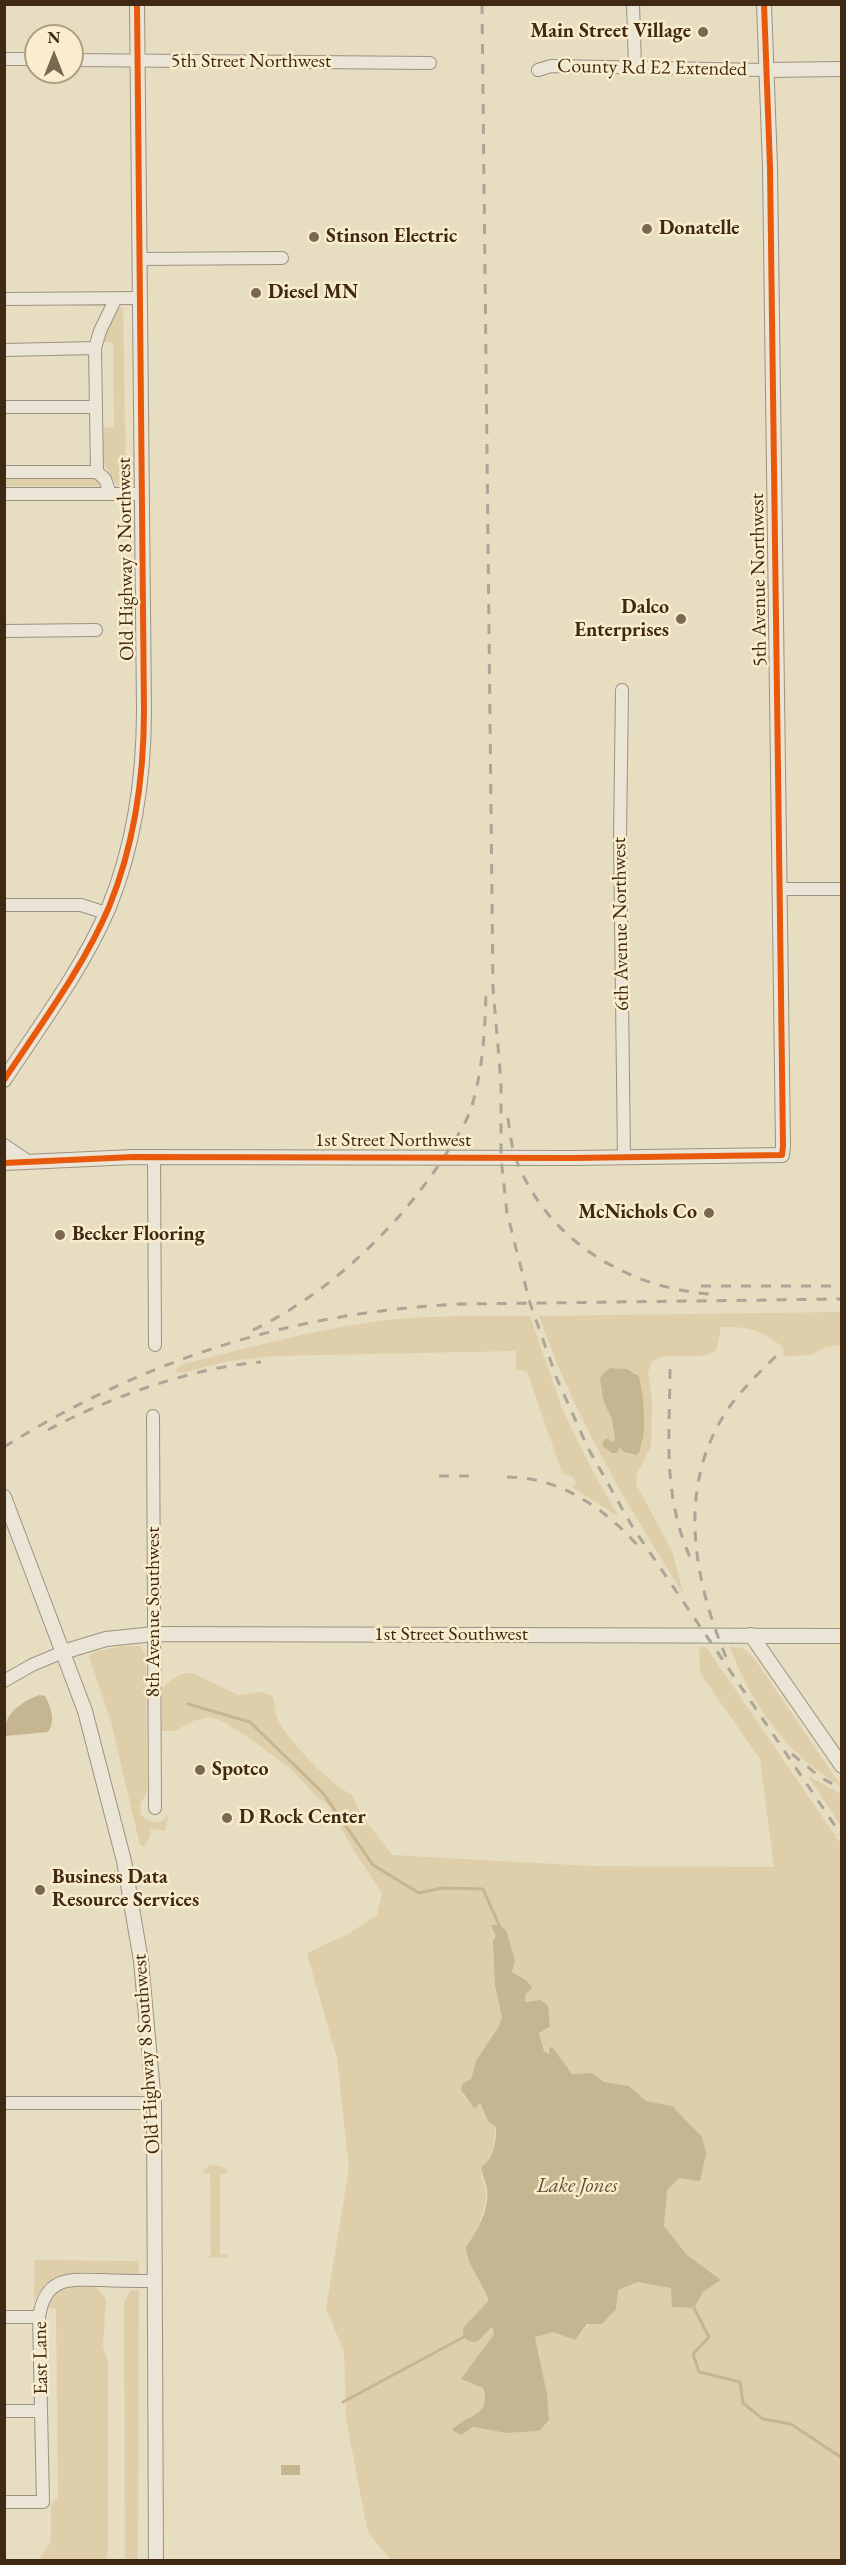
<!DOCTYPE html>
<html>
<head>
<meta charset="utf-8">
<style>
  body { margin:0 }
  #map { position:relative; width:846px; height:2565px; overflow:hidden; background:#e7ddc1; font-family:"EB Garamond",serif }
  canvas { display:block }
  .frame { position:absolute; inset:0; border:6px solid #3f2914; pointer-events:none }
  .north { position:absolute; left:24px; top:24px; width:60px; height:60px; box-sizing:border-box; background:#f9edcd; border:2px solid #af9f83; border-radius:50%; rotate:0deg; font-size:16px; font-weight:700; line-height:24px; text-align:center; color:#3f2914 }
  .north::after { content:''; display:block; margin:auto; width:21px; height:27px; background:#7a6851; clip-path:polygon(50% 0,100% 100%,50% 72%,0 100%) }
</style>
</head>
<body>
<div id="map">
<canvas width="846" height="2565"></canvas>
<div class="frame"></div>
<div class="north">N</div>
</div>
<script>
const g = document.querySelector('canvas').getContext('2d');
g.lineJoin = 'round';
function fill(path, color) {
  g.fillStyle = color;
  g.fill(path, 'evenodd');
}
function trace(path, color, width, dash) {
  g.strokeStyle = color;
  g.lineWidth = width;
  g.lineCap = dash ? 'butt' : 'round';
  g.setLineDash(dash || []);
  g.stroke(path);
}
function write(font, color, halo, rows, align = 'center') {
  g.font = font + ' "EB Garamond",serif';
  g.lineWidth = 5;
  g.setLineDash([]);
  g.textBaseline = 'middle';
  g.strokeStyle = halo;
  g.fillStyle = color;
  for (const [text, x, y, turn = 0] of rows) {
    g.save();
    g.translate(x, y);
    g.rotate((+turn || 0) * Math.PI / 180);
    g.textAlign = isNaN(turn) ? turn : align;
    if (halo) g.strokeText(text, 0, 0);
    g.fillText(text, 0, 0);
    g.restore();
  }
}
const green = new Path2D(`
  M123,307l3,177 -1,2h-8l-16,-27v-31l13,-1 -1,-84 -10,-1 -2,-3 18,-31z
  M5,478l91,1 3,4 -1,3h-93z
  M841,1312v33l-15,2 -15,8 -27,1 -2,-10c-25,-17 -30,-19 -61,-19l-5,24c-20,11 -50,-1 -64,11l-4,11 4,27 -1,46 -14,28 -1,10 36,67 12,44c-57,-90 -110,-179 -145,-279zM610,1368l17,1 9,4 9,42 -3,32 -12,8 -10,-9 -2,4 -10,1 -6,-5 5,-7 6,3 2,-3 -3,-19 -9,-20 -3,-21 2,-5z
  M530,1316l33,95 29,59 27,47 -47,-30 5,-4 -4,-6 -11,-4 -34,-99 -3,-3 -9,-1v-19l-241,5 -46,5 -47,12 -6,-1 -1,-2 8,-6c65,-16 130,-34 196,-43 50,-6 101,-5 151,-5z
  M121,1646h20l5,10 1,136 -7,12 1,10c8,11 20,11 28,0l-4,17 -14,-2 -1,8 -7,10 -3,-2 -30,-127 -21,-62 5,-4z
  M730,1646l14,3 10,9 87,128c-52,-29 -92,-83 -111,-140z
  M699,1647h7l135,197v716h-450l-23,-27 -22,-114 -2,-67 -18,-44 23,-140 -12,-110 -30,-105 41,-19 29,-19 5,-22 -29,-44 -25,-44 -11,-8 -27,-29 -44,-32 -26,-16 -12,-3 -15,4 -18,10h-13v-43c9,-8 17,-16 30,-15l46,22 21,-3 13,3c3,9 3,19 7,27 8,17 55,67 73,72l9,21 31,40 199,11 183,1 -14,-108 -60,-86zM506,1930l8,34 -2,8 17,11 -4,19 13,-1 11,28 -10,3 5,19 5,4 5,-5 18,25 20,-2 11,9 26,4 17,15 26,5 18,74 -11,-3 -13,13 -2,36 23,29 34,25 -18,12 -65,-10 -20,8 -43,50 -22,-9 -18,6 12,57 -8,37 -33,2 -33,-6 -6,3 -11,-5 24,-14 5,-7 -2,-16 -21,-9 32,-45v-5l-5,-5c5,-17 -2,-33 -11,-48 -2,-4 -6,-8 -7,-12 -5,-33 27,-56 10,-89l12,-25 3,-23 -10,-10 -7,-15 -6,5 -11,-13 9,-15 5,-18 23,-35 3,-9 -7,-31 -2,-45z
  M810,1777l31,17v32l-32,-48z
  M209,2165l13,1 6,6 -8,2v80l8,1v3l-25,-1 8,-1 -1,-82 -8,-2z
  M35,2260l104,1v13c-38,3 -88,-17 -105,29z
  M73,2286l24,1 9,13 -3,46 5,17v188l-2,9h-67l12,-18v-38l7,-7 -2,-188 -8,-1 -1,-3 12,-14z
  M136,2289l3,1 -1,270h-13l-1,-257 6,-12z`);
const water = new Path2D(`
  M610,1368l17,1 12,7c5,26 9,52 0,77l-3,2 -12,-3 -4,-5 -3,6h-5l-10,-7 2,-6 3,-2 5,4 3,-3 -3,-19 -9,-20 -3,-21 2,-5z
  M40,1695l5,1c6,11 11,25 3,36l-42,4c-6,-21 18,-36 34,-41z
  M491,1925h8l7,5 9,30 -3,12 15,9 5,7 -6,6 -1,8 16,-2 7,6 2,21 -11,6 5,18 5,3v-6l3,-1 20,27 20,-1 12,9 25,4 17,15 26,5 30,31 4,17 -6,27 -21,-3 -12,12 -3,36 23,29 34,25 -18,12 -9,16 -22,-1 -1,-19 -33,-6 -20,8 -2,19 -14,15h-15l-12,16 -22,-8 -18,5 12,57 2,26 -10,11 -33,2 -33,-6 -12,8 -9,-5c15,-17 40,-13 31,-42l-22,-9 33,-45 -1,-5 -5,-9 4,-5c-2,-27 -25,-45 -26,-68 11,-15 24,-39 21,-58 -1,-9 -6,-13 -5,-23 11,-6 15,-26 14,-39l-8,-6 -8,-18 -5,5 -2,-1 -12,-17 2,-7 8,-4 5,-18 23,-35 3,-9 -7,-31 -2,-45 3,-5z
  M281,2465h19v10h-19z`);
const stream = new Path2D(`
  M188,1704l62,18 73,71 50,72 46,28 23,-5 41,1 16,36
  M694,2308l15,29 -16,17 6,18 41,10 3,21 20,16 28,5 51,34
  M343,2402l130,-70`);
const river = new Path2D(`
  M473,2332l37,-39`);
const minor = new Path2D(`
  M633,4l2,63
  M4,59h32
  M72,60l358,3
  M538,70l13,-4 215,4
  M139,259l143,-1
  M4,299l136,-1
  M4,350l91,-2
  M4,407h91
  M4,472h93
  M97,472l-2,-124 5,-17 16,-33
  M97,472l8,7 5,15
  M4,494h138
  M4,631l92,-1
  M622,690l-2,148 4,319
  M779,889h63
  M4,905h77l25,8
  M154,1157l1,188
  M153,1416l2,392
  M4,1681l28,-16 31,-13
  M4,2103h150
  M4,2317h35
  M4,2411h37
  M4,2502h39l-4,-185c6,-40 29,-38 64,-37 17,1 35,1 52,1`);
const tertiary = new Path2D(`
  M766,70l76,-1
  M4,1080c37,-56 79,-112 105,-173 26,-64 35,-129 35,-197l-7,-706
  M4,1146l22,15
  M4,1163l129,-6 440,1 209,-3 1,-9 -13,-979 -6,-163
  M4,1497l81,214 39,150 17,100 13,142 2,457
  M751,1635l91,131
  M63,1652l43,-13 48,-5 688,2`);
const rail = new Path2D(`
  M482,4l11,984 8,94v76l6,55 23,90 27,76 31,69 44,78 210,310
  M508,1118c2,13 3,28 8,41 30,80 110,129 194,135
  M701,1286h141
  M253,1330c78,-37 151,-108 196,-181 8,-13 17,-26 22,-40 12,-39 14,-78 15,-118
  M670,1369c0,47 -5,98 6,145 3,17 10,33 16,49
  M48,1430c59,-32 146,-63 213,-68
  M4,1447c143,-89 292,-136 460,-143l378,-5
  M439,1476h35
  M507,1477c53,0 99,32 133,71
  M726,1657c-34,-82 -51,-177 7,-255 14,-18 31,-34 47,-50
  M792,1754l28,23 22,12`);
const cycleway = new Path2D(`
  M4,1080c37,-56 79,-112 105,-173 26,-64 35,-129 35,-197l-7,-706
  M4,1163l129,-6 440,1 209,-3 1,-9 -13,-979 -6,-163`);
const markers = [
  [703,32,6,"#7a6851"],
  [647,229,6,"#7a6851"],
  [314,237,6,"#7a6851"],
  [256,293,6,"#7a6851"],
  [681,619,6,"#7a6851"],
  [709,1213,6,"#7a6851"],
  [60,1235,6,"#7a6851"],
  [200,1770,6,"#7a6851"],
  [227,1818,6,"#7a6851"],
  [40,1890,6,"#7a6851"]
];
const poiNames = [
  ["Main Street Village",691,32,"right"],
  ["Donatelle",659,229],
  ["Stinson Electric",326,237],
  ["Diesel MN",268,293],
  ["Dalco",669,608,"right"],
  ["Enterprises",669,631,"right"],
  ["McNichols Co",697,1213,"right"],
  ["Becker Flooring",72,1235],
  ["Spotco",212,1770],
  ["D Rock Center",239,1818],
  ["Business Data",52,1878],
  ["Resource Services",52,1901]
];
const streetNames = [
  ["5th Street Northwest",251,62],
  ["County Rd E2 Extended",652,68,1],
  ["Old Highway 8 Northwest",126,559,-91],
  ["5th Avenue Northwest",759,580,-91],
  ["6th Avenue Northwest",621,924,-91],
  ["1st Street Northwest",393,1141],
  ["8th Avenue Southwest",154,1612,-90],
  ["1st Street Southwest",451,1635],
  ["Old Highway 8 Southwest",147,2054,-94],
  ["East Lane",41,2358,-91]
];
const waterNames = [
  ["Lake Jones",577,2186]
];
fill(green, '#decfaa');
fill(water, '#c6b591');
trace(stream, '#c6b591', 3);
trace(river, '#c6b591', 20);
trace(minor, '#9b9381', 14);
trace(tertiary, '#9b9381', 16);
trace(minor, '#eae5d7', 12);
trace(tertiary, '#eae5d7', 14);
trace(rail, '#aca598', 3, [10, 10]);
trace(cycleway, '#e8590c', 6);
for (const [x, y, r, color] of markers) {
  const dot = new Path2D();
  dot.arc(x, y, r, 0, 2 * Math.PI);
  g.fillStyle = color;
  g.fill(dot);
  trace(dot, '#f9edcd', 2);
}
write('bold 20px', '#3f2914', '#f9edcd', poiNames, 'left');
write('20px', '#3f2914', '#f9edcd', streetNames);
write('italic 21px', '#634e33', '#f9edcd', waterNames);
</script>
</body>
</html>
